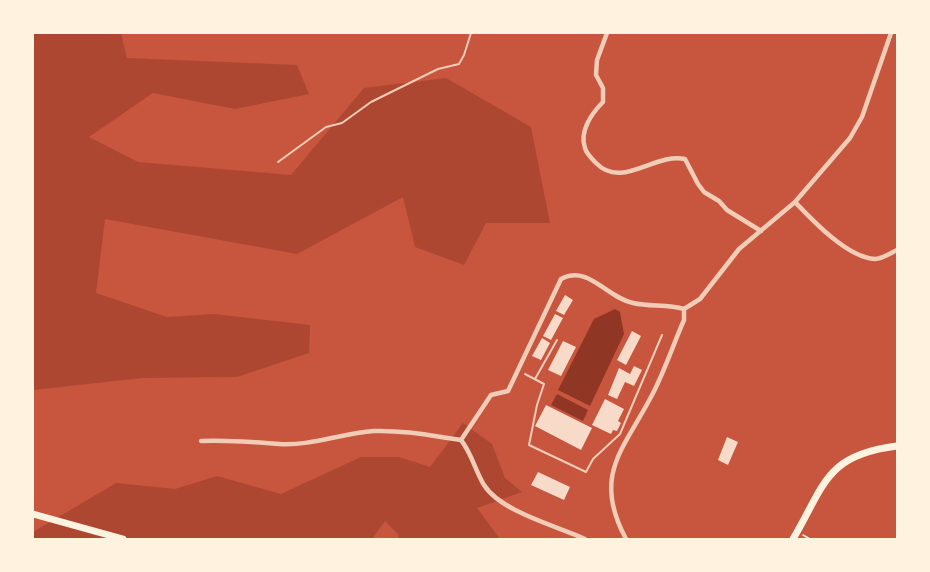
<!DOCTYPE html>
<html>
<head>
<meta charset="utf-8">
<style>
  body { margin:0 }
  #map { position:relative; width:930px; height:572px; overflow:hidden; background:#c8553d; font-family:Figtree,sans-serif }
  canvas { display:block }
  .frame { position:absolute; inset:0; border:34px solid #fff3e0; pointer-events:none }
</style>
</head>
<body>
<div id="map">
<canvas width="930" height="572"></canvas>
<div class="frame"></div>
</div>
<script>
const g = document.querySelector('canvas').getContext('2d');
g.lineJoin = 'round';
function fill(path, color) {
  g.fillStyle = color;
  g.fill(path, 'evenodd');
}
function trace(path, color, width, dash) {
  g.strokeStyle = color;
  g.lineWidth = width;
  g.lineCap = dash ? 'butt' : 'round';
  g.setLineDash(dash || []);
  g.stroke(path);
}
const green = new Path2D(`
  M33,33h88l6,25 170,7 12,29 -74,15 -82,-16 -64,44 49,25 153,13 73,-87 82,-10 85,49 19,96h-64l-22,42 -49,-18 -12,-50 -106,57 -192,-35 -9,74 71,24 47,-3 96,11 -1,28 -72,24 -95,1 -109,12z
  M463,423l29,21 13,34 17,14 -45,16 23,31h-101l-1,-5 -13,-13 -13,18h-339v-7l83,-49 59,6 42,-13 64,18 80,-37h38l31,10z`);
const water = new Path2D(`
  M615,309l5,3 4,22 -34,72 -32,-16 36,-71z
  M557,394l31,16 -5,11 -32,-16z`);
const building = new Path2D(`
  M565,295l8,5 -9,15 -8,-4z
  M555,314l8,4 -12,22 -8,-4z
  M632,331l9,5 -15,29 -9,-5z
  M542,338l8,5 -9,17 -9,-4z
  M563,341l13,6 -15,29 -13,-6z
  M634,366l8,4 -8,16 -9,-4 -8,17 -9,-4 11,-27 11,6z
  M605,399l19,10 -6,12 3,2 -4,8 -4,-1 -2,4 -19,-9z
  M546,405l46,23 -11,22 -46,-24z
  M727,437l11,5 -10,23 -10,-5z
  M538,472l32,15 -6,13 -33,-15z`);
const path = new Path2D(`
  M803,535l7,4`);
const service = new Path2D(`
  M278,162l48,-35 16,-4 29,-21 67,-33 21,-5 5,-9 7,-22
  M525,374l19,10 -7,21 -8,40 57,27 7,-13 27,-25 42,-99
  M535,379l22,-39`);
const minor = new Path2D(`
  M607,33l-10,27 -1,15 7,13v14c-11,11 -24,29 -18,46 1,5 7,11 11,15 26,27 59,-11 89,-4l13,25 6,8 15,9 8,9 34,21
  M795,202c18,19 53,56 80,57 7,0 16,-6 22,-9
  M461,440l30,-45 17,-4 53,-112c27,-15 46,19 72,24 17,4 34,1 51,6l16,-10 39,-50 56,-47 55,-64 12,-21 29,-84
  M201,441c25,-1 53,1 78,3 33,2 63,-11 95,-13 29,-1 59,5 87,9 11,14 14,30 23,45 17,27 73,41 101,54
  M626,539c-34,-63 -3,-89 25,-142 13,-24 22,-52 33,-77v-11`);
const primary = new Path2D(`
  M33,514l90,25
  M793,539c32,-54 32,-84 104,-93`);
fill(green, '#ae4732');
fill(water, '#8f3625');
fill(building, '#f7dbc8');
trace(path, '#fff3e0', 1.5);
trace(service, '#f1ccb7', 2);
trace(minor, '#f1ccb7', 4.5);
trace(primary, '#fff3e0', 7);
</script>
</body>
</html>
